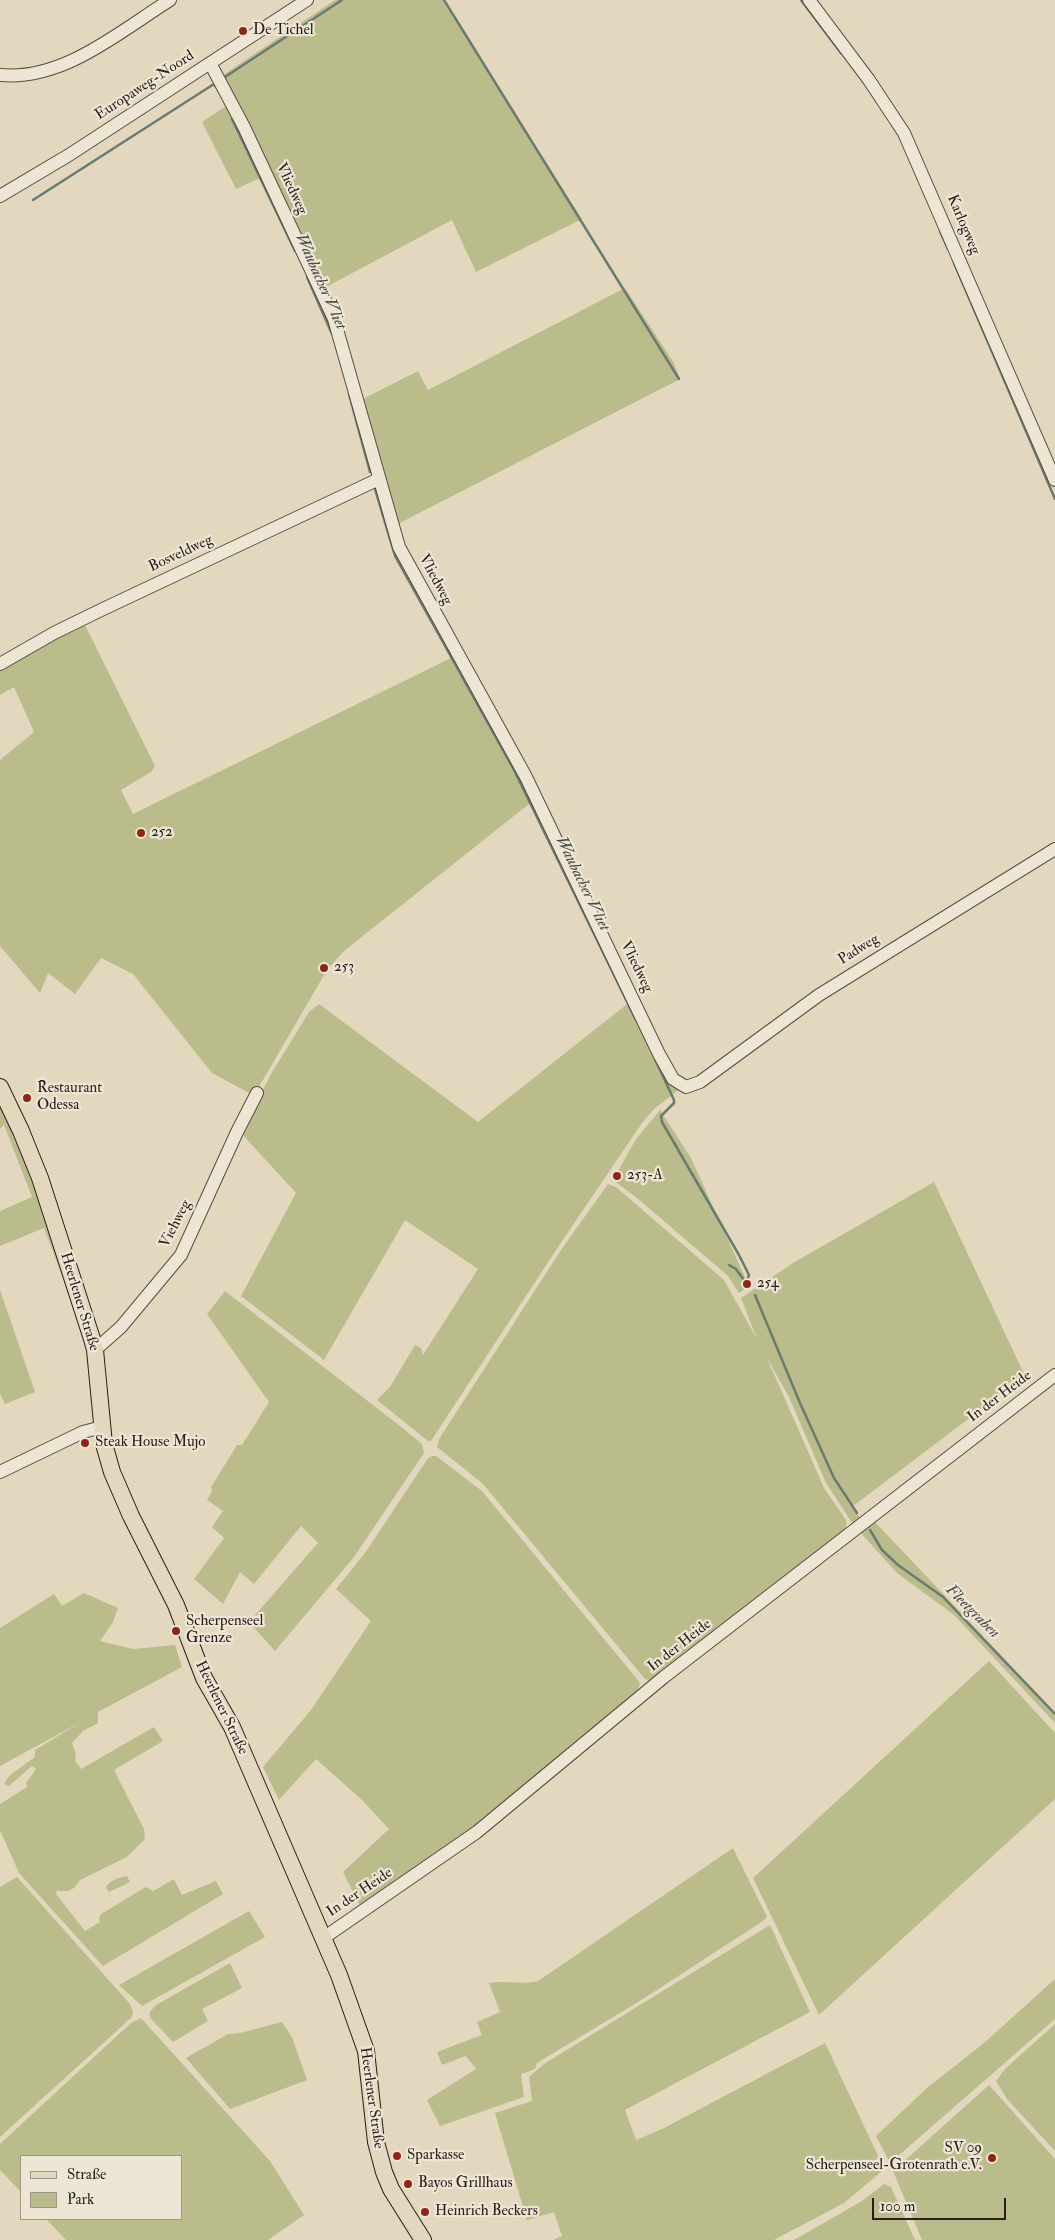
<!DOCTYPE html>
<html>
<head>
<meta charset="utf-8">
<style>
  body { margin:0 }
  #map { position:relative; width:1055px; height:2240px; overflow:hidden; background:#e3d8be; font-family:"IM FELL Double Pica",serif }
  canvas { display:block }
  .legend { position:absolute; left:20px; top:2155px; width:162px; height:65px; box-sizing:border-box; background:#ede6d5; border:1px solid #9f9689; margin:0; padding:6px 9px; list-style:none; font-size:15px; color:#2a1d18 }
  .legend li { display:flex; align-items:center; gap:10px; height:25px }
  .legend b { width:25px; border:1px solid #9f9689 }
  .scale { position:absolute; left:872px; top:2198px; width:134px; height:22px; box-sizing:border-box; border:2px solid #2a1d18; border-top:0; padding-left:6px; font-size:15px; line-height:18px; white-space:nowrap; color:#2a1d18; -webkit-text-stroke:4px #ede6d5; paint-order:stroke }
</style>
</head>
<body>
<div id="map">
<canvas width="1055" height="2240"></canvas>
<ul class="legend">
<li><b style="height:6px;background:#e3d8be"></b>Straße</li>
<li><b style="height:14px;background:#bbbc8c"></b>Park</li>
</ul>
<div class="scale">100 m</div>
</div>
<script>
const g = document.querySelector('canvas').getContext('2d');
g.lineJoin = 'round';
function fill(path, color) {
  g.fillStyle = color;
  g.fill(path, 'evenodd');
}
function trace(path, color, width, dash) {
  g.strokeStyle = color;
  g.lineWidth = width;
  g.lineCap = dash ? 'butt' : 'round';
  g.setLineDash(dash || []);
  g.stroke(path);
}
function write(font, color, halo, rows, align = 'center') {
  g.font = font + ' "IM FELL Double Pica",serif';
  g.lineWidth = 4.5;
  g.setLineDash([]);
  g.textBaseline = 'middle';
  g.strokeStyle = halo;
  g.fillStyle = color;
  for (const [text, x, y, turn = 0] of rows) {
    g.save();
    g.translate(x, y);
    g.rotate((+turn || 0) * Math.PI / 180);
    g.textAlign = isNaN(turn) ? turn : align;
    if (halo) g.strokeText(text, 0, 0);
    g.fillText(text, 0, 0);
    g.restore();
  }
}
const green = new Path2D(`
  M335,0h108l139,219 -106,53 -24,-52 -126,67 -103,-212z
  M229,104l33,73 -26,12 -34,-67z
  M625,288l49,75 6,16 -286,147 -32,-123 1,-4 55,-28 10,19z
  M83,621l72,145 -4,6 -30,18 12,24 322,-158 79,144 -190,151 -17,19 -71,122 -5,2 -39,-21 -79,-99 -32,-16 -26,36 -27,-21 -8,20 -40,-47v-186l34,-28 -20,-45 -14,8v-28z
  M631,1001l50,87 -27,21 -12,14 -82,121 -129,197h-3l-51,-41 13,-13 25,-42 6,3 2,7 55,-86 -73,-49 -81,140 -83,-64 55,-103 -55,-60 30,-59 38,-62 10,-8 159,118z
  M0,1097l19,40 51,160 -26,-69 -44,18v-35l32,-14 -28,-72 -4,4z
  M660,1110l31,48 58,128 -10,7 -11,-17 -91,-78 -24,-18 23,-41z
  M934,1182l91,194 -173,131 10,13 -8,6 -28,-43 -37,-86 -22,-39 57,130 22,32v10l-195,151 -6,-2 -162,-195 -46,-37 2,-8 122,-189 47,-66 8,3 108,93 33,59 -16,-41 52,-35z
  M0,1290l35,102 -30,12 -5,-10z
  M225,1291l170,131 27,22 2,9 -70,104 -79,94 -26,-29 69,-79 -17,-17 -47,58 -14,-12 -17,32 -29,-25 30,-41 -12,-11 11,-16 -16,-11 5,-9 -1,-4 26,-42h5l27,-43 -62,-88z
  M432,1456h4l46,35 155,188 3,4 -3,12 -135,113 -141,100 -18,-36 46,-43 -27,-29 -46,-41 -37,41 -16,-33 48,-57 60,-89 -35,-32 29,-36 63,-95z
  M874,1521l181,191v11l-101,-108 -57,-42 -38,-42z
  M84,1593l34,15 -5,14 -13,19 33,8 42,-4 7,22 -84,45v11l-15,8 -11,12 4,11 -1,7 6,8 73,-42 9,14 -49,29 30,59 1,10 -18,18 -47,23 -6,8 -6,3h-11l-1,3 29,37 15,-9 -1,-4 2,-4 45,-27 7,4 21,-12 8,16 34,-14 7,13 -120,72 -84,-93 -19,-43v-26l27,-17 -1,-4 10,-14 -4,-3 -23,20 -5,-2 5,-8 26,-19v-7l46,-28 -81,44v-138l54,-34 8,12z
  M989,1661l66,72v66l-236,216 -66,-137z
  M733,1848l34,69 -4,4 -120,78 -106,64 -2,6 -14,5 3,23 -84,29 -13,-26 49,-31 -10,-13 -24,9 -5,-13 45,-17 -5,-13 23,-10 -11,-29c16,-3 33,2 49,-2z
  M127,1876l3,6 -21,10 -3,-4c3,-8 12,-10 21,-12z
  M17,1877l113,127 3,8 -1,5 -132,120v-250z
  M249,1911l16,26 -123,69 -23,-21z
  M770,1925l40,87 -185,98 11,30 26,-11 163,-86 56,119 1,9 -38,32 -70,37h-221l9,-4 -8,-24 -27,8 -32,-107 37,-12 -3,-24 15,-13z
  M230,1963l12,25 -40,21 6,12 -35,21 -22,-23 -2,-6 7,-8z
  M1055,1979v40l-165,144 -14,-27 52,-49 56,-44z
  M141,2018l129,143 34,54 -36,25h-202l-20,-21h135v-63h-160v36l-21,-22v-26l131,-121z
  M282,2022l10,15 15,43 -77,29 -44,-51 42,-24 12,-1z
  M1055,2024v127l-48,-52 -11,-18 9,-12z
  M989,2085l66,74v81h-133l-29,-69z
  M884,2184l7,3 24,53h-121l68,-39z`);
const stream = new Path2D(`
  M444,0l235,379
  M801,0l40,53
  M225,77l117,-77
  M232,119l63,132
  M33,200l181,-116 2,3
  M940,231l8,18
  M954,263l101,236
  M307,277l25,57
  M349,394l21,78
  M375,489l20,67 119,214 121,248
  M655,1059l19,41v3l-13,13 1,6 77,133 10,20 -3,8
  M729,1265l7,4 10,14
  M755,1295l45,108 34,75 23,35
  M870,1530l12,20 16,15 45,32 112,117`);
const minor = new Path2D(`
  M809,0l60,80 35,53 151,347
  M210,63l34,64 90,192 65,228 127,230 133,277 14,25 13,8 14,-5 119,-87 236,-146
  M0,75c63,6 119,-43 170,-75
  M0,196l69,-41 238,-155
  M0,664l54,-31 47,-23 278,-131
  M95,1350l26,-23 60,-72 56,-123 20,-39
  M0,1472l83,-40 19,-5
  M322,1939l155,-107 187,-155 391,-302`);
const major = new Path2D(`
  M0,1087l21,44 19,47 52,161 3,11 9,94 8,28 19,44 45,89 28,73 28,49 107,248 27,76 10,91 8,30 7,17 32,51`);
const markers = [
  [243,31,5,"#8f2418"],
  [141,833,5,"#8f2418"],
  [324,968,5,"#8f2418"],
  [27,1098,5,"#8f2418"],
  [617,1176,5,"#8f2418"],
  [747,1284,5,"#8f2418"],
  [85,1443,5,"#8f2418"],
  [176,1631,5,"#8f2418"],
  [397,2156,5,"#8f2418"],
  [992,2158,5,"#8f2418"],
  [408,2184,5,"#8f2418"],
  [425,2212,5,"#8f2418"]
];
const poiNames = [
  ["De Tichel",253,31],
  ["252",151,833],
  ["253",334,968],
  ["Restaurant",37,1089],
  ["Odessa",37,1106],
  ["253-A",627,1176],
  ["254",757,1284],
  ["Steak House Mujo",95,1443],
  ["Scherpenseel",186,1622],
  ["Grenze",186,1639],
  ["SV 09",982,2149,"right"],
  ["Scherpenseel-Grotenrath e.V.",982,2166,"right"],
  ["Sparkasse",407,2156],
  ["Bayos Grillhaus",418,2184],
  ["Heinrich Beckers",435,2212]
];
const streetNames = [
  ["Europaweg-Noord",145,86,-33],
  ["Vliedweg",291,189,65],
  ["Karlogweg",963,225,67],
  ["Bosveldweg",181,554,-25],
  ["Vliedweg",435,580,62],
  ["Padweg",859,950,-32],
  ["Vliedweg",636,967,64],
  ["Viehweg",176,1224,-63],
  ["Heerlener Straße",79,1302,73],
  ["In der Heide",1000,1397,-37],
  ["In der Heide",680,1646,-38],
  ["Heerlener Straße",221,1708,64],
  ["In der Heide",360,1893,-34],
  ["Heerlener Straße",371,2098,82]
];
const waterNames = [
  ["Waubacher Vliet",320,282,66],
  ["Waubacher Vliet",582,884,64],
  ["Fleetgraben",972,1612,45]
];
fill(green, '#bbbc8c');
trace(stream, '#6b7b71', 2.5);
trace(minor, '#584c42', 14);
trace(major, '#2a1d18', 18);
trace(minor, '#ede6d5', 12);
trace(major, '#e3d8be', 16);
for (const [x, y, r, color] of markers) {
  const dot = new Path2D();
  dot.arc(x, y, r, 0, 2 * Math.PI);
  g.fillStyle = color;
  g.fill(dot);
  trace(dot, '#ede6d5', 2);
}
write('15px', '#2a1d18', '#ede6d5', poiNames, 'left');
write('15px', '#2a1d18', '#ede6d5', streetNames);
write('italic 16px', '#4a4c45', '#ede6d5', waterNames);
</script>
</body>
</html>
